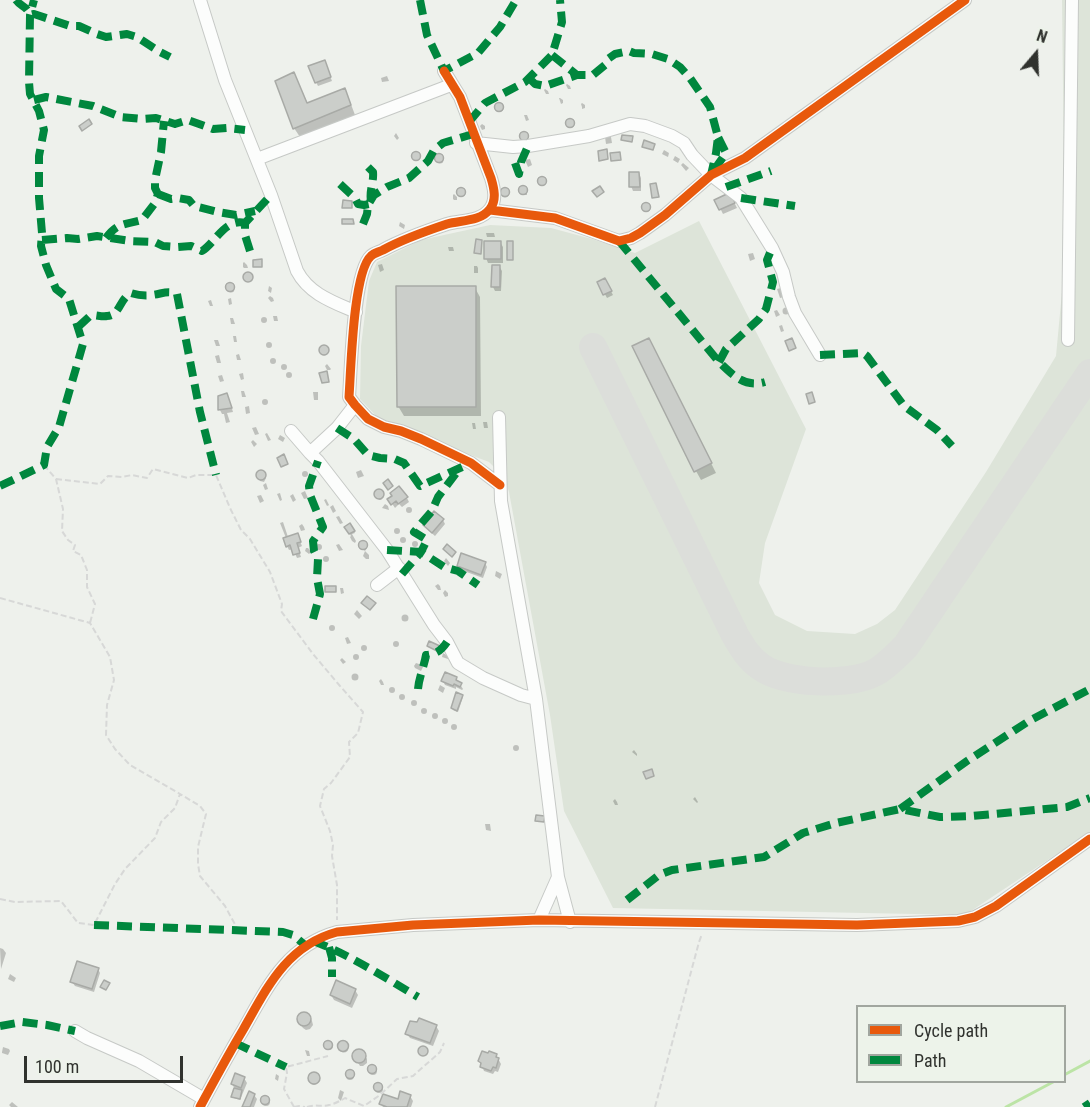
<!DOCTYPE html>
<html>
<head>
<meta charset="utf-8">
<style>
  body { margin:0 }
  #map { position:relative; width:1090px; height:1107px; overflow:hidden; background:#eef1ec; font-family:"Roboto Condensed",sans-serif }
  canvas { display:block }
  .legend { position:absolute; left:856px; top:1005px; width:210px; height:78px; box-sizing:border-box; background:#edf3ea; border:2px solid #a1a69f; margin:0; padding:8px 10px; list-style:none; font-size:18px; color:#30322e }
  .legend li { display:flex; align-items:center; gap:12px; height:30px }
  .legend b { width:30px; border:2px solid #a1a69f }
  .north { position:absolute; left:1006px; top:24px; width:60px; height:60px; -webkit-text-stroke:4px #edf3ea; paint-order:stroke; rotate:19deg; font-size:16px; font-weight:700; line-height:24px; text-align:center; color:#30322e }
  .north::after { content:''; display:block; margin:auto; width:21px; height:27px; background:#30322e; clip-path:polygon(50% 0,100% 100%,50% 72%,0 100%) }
  .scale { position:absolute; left:24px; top:1056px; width:159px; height:27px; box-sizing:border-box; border:3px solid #30322e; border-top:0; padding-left:8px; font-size:18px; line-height:21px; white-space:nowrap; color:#30322e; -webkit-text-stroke:4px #edf3ea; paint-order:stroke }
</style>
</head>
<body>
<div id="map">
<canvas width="1090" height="1107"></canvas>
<ul class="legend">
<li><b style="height:8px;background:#e8590c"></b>Cycle path</li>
<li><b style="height:8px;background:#00873e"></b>Path</li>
</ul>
<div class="north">N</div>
<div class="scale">100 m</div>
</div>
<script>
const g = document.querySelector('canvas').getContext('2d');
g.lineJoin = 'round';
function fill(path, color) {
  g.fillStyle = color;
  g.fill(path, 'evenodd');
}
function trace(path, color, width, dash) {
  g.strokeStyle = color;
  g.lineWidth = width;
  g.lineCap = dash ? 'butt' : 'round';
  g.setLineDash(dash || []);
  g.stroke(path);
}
const built = new Path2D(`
  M1062,0h28v832l-125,83 -352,-7 -49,-97 -14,-96 -41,-223 -4,-14 -16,-16 -108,-41 -21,-22 1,-53 8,-65 8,-19 44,-22 69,-15 61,3 41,11 43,14 64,-32 107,208 -41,114 -6,40 16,32 32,16 48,3 22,-10 18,-14 91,-138 70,-116 9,-96z`);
const shadow = new Path2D(`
  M326,66l6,15 -14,5 -2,-4z
  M294,74l14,30 36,-14 5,9 6,16 -55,22 -6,-9z
  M387,76l2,5 -7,1 -1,-4z
  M567,84l3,2 1,3h-3l-2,-4z
  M545,89l3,2 1,3h-3l-2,-4z
  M559,98h1l3,2v3l-2,1z
  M582,103l3,2v3l-3,1v-2l-1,-3z
  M496.5 108a3.5 3.5 0 1 1 7 0a3.5 3.5 0 1 1-7 0Z
  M524,115h3l2,5 -3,1z
  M567.5 124a3.5 3.5 0 1 1 7 0a3.5 3.5 0 1 1-7 0Z
  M482,124l3,2v3l-3,1 -2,-4z
  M396,133l3,5 -2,2 -3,-4z
  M524,133l2,1 2,4v2l-6,-2v-4z
  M605,137h6l1,6 -6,1z
  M664,150l5,3 -1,4 -6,-3z
  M413.5 157a3.5 3.5 0 1 1 7 0a3.5 3.5 0 1 1-7 0Z
  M675,156l5,3 -2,4 -5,-3z
  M436.5 160a3.5 3.5 0 1 1 7 0a3.5 3.5 0 1 1-7 0Z
  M530,159l2,6 -4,2 -3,-7z
  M683,163l6,5 -3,3 -5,-6z
  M639,173l2,5v13h-8l-2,-5z
  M538.5 182a3.5 3.5 0 1 1 7 0a3.5 3.5 0 1 1-7 0Z
  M523,187l4,6v2h-5l-1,-2 -1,-3z
  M458.5 193a3.5 3.5 0 1 1 7 0a3.5 3.5 0 1 1-7 0Z
  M501.5 194a3.5 3.5 0 1 1 7 0a3.5 3.5 0 1 1-7 0Z
  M454,194l3,3v3h-3l-1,-1v-4z
  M732,198l5,10 -14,6 -7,-14z
  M643.5 208a3.5 3.5 0 1 1 7 0a3.5 3.5 0 1 1-7 0Z
  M400,222l5,3 -1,4 -5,-3z
  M486,233h8l1,4h-8z
  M500,242l3,5v16h-15l-2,-5z
  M448,247h5l1,4h-5z
  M753,253l2,6 -5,2 -2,-7z
  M244,262l3,3 1,3h-4l-1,-1v-4z
  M382,264l2,6 -4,2 -2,-7z
  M474,266h3l1,2v5h-4z
  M499,266l3,5 -1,20h-6l-2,-4z
  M245 278a4 4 0 1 1 8 0a4 4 0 1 1-8 0Z
  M605,280l8,15 -6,3 -8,-15z
  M227.5 289a3.5 3.5 0 1 1 7 0a3.5 3.5 0 1 1-7 0Z
  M269,286l3,2 -1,5 -3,-2z
  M475,288l5,9 1,119h-77l-6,-10z
  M781,288l3,9 -4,1 -3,-9z
  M270,296l3,2 1,3 -3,1 -3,-4z
  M231,298l1,6 -3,1 -1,-6z
  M211,300l2,6h-3l-2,-5z
  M782.5 311a3.5 3.5 0 1 1 7 0a3.5 3.5 0 1 1-7 0Z
  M777,310l3,5 -4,2 -2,-6z
  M273,316h4l1,5h-4z
  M261 320a3 3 0 1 1 6 0a3 3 0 1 1-6 0Z
  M230,318h3l2,6h-4z
  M782,325l2,6 -3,1 -2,-6z
  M233,336h3l1,6h-3z
  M214,340h4l2,6h-4z
  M266 345a3 3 0 1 1 6 0a3 3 0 1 1-6 0Z
  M319.5 351a4.5 4.5 0 1 1 9 0a4.5 4.5 0 1 1-9 0Z
  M654,349l62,124 -15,7 -5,-9z
  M239,354l2,6h-4l-1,-5z
  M219,355l2,8h-4l-2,-7z
  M270 361a3 3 0 1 1 6 0a3 3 0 1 1-6 0Z
  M281 367a3 3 0 1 1 6 0a3 3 0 1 1-6 0Z
  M327,364l4,5 -1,1h-3l-2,-4z
  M286 375a3 3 0 1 1 6 0a3 3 0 1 1-6 0Z
  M243,373l1,6 -3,1 -2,-6z
  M222,375l2,6 -4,1 -2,-6z
  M241,391h3l2,6h-4z
  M313,392h5v8h-4z
  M219,397l10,2 4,13 -6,1 3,9 -4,1 -2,-9h-2l-2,-4z
  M262 402a3 3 0 1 1 6 0a3 3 0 1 1-6 0Z
  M249,406l1,7 -4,1 -1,-7z
  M483,422h4l1,6h-4z
  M472,423h3l1,6h-3z
  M256,427l3,7 -4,1 -3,-7z
  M267,433l4,7 -3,1 -3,-7z
  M280,435l5,3 -2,4 -5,-3z
  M253,440l4,4 -3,3 -3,-5z
  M361,470l3,6 -6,2 -2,-6z
  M302 474a3 3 0 1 1 6 0a3 3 0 1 1-6 0Z
  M261,471l2,1 3,6 -2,4 -4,-1 -3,-6 1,-2z
  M266,483l2,6 -3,1 -2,-5z
  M305,491l3,7 -4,1 -3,-6z
  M377,491h3l4,4v2l-3,3h-2l-3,-7z
  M280,493l2,7 -2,1 -3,-7z
  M293,494l3,6 -3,2 -3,-6z
  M261,495l3,6 -4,2 -3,-7z
  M407,498l2,4 -7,5 -3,-3 -4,4 -6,-9z
  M326,499l4,8 3,-2 3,6 -3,2 -4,-8 -2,1 -3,-6z
  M385,504l3,2 1,4 -7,-2z
  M406 510a3 3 0 1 1 6 0a3 3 0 1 1-6 0Z
  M339,516l4,7 -3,1 -4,-7z
  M443,520l2,4 -10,12 -8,-7 -3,-4z
  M283,522l5,15 11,2 3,7 -4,2 3,9 -4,1 -4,-9 -4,1 -2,-4 -1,-8 -6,-15z
  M302,524l2,3 1,3 -4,1 -2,-5z
  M350,525l5,8 -3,1 4,7 -1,2 -3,-2 -2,-4 1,-1 -5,-9z
  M394 531a3 3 0 1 1 6 0a3 3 0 1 1-6 0Z
  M400 540a3 3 0 1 1 6 0a3 3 0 1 1-6 0Z
  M412 544a3 3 0 1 1 6 0a3 3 0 1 1-6 0Z
  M362,542h2l3,6 -2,3 4,4v4h-3l-3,-3 2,-5 -3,-2 -2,-5z
  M316 547a3 3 0 1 1 6 0a3 3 0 1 1-6 0Z
  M339,544l4,6 -4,1 -3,-6z
  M306,548h2l3,4 -2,2 -4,-3z
  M323 559a3 3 0 1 1 6 0a3 3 0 1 1-6 0Z
  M446,558l4,5 -2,3 -4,-5z
  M485,563l2,4 -4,11 -22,-8 -3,-4z
  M496,571l6,3 -2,5 -5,-3z
  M438,584l2,2 1,4h-3l-3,-4z
  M340,588h3l1,5 -3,1z
  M445,590l3,3v3l-3,1 -2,-4z
  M357,610l5,6 -3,3 -5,-5z
  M401.5 618a3.5 3.5 0 1 1 7 0a3.5 3.5 0 1 1-7 0Z
  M329 628a3 3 0 1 1 6 0a3 3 0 1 1-6 0Z
  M348,637l3,6 -4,1 -2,-6z
  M393 644a3 3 0 1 1 6 0a3 3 0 1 1-6 0Z
  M361 648a3 3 0 1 1 6 0a3 3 0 1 1-6 0Z
  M443,653l5,3v3l-6,-2z
  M353 657a3 3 0 1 1 6 0a3 3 0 1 1-6 0Z
  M342,658l4,4 -3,2 -3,-4z
  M416,663l6,2 1,2 -2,4 -6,-3 -1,-2z
  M351.5 677a3.5 3.5 0 1 1 7 0a3.5 3.5 0 1 1-7 0Z
  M456,678l7,11 -1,1 -6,-3v2l-11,-4 -2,-4z
  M381,679l2,3 1,3h-3l-2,-4z
  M440,685l5,3 -2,5 -5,-3z
  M389 690a3 3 0 1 1 6 0a3 3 0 1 1-6 0Z
  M399 697a3 3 0 1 1 6 0a3 3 0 1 1-6 0Z
  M462,696l1,1 -5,15 -5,-2 -1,-2z
  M411 703a3 3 0 1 1 6 0a3 3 0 1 1-6 0Z
  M421 711a3 3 0 1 1 6 0a3 3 0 1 1-6 0Z
  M432 716a3 3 0 1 1 6 0a3 3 0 1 1-6 0Z
  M442 721a3 3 0 1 1 6 0a3 3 0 1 1-6 0Z
  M451 727a3 3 0 1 1 6 0a3 3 0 1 1-6 0Z
  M513 748a3 3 0 1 1 6 0a3 3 0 1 1-6 0Z
  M634,750l3,4v2l-5,-4z
  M695,797l3,5 -1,1 -4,-4z
  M615,799l2,3 1,3h-3l-2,-4z
  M485,824h5l1,7 -5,-1z
  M0,948l3,1 3,4 -5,16z
  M98,969l2,4 -6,19 -19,-6 -3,-4z
  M10,974l6,4 -2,4 -6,-3z
  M355,990l3,5 -6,13 -18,-8 -3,-5z
  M302,1014h3l4,2 3,5 1,4 -3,4 -4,1 -3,-2 -3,-4 -2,-6z
  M436,1026l3,5 -6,15 -23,-8 -3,-4z
  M325 1046a4 4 0 1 1 8 0a4 4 0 1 1-8 0Z
  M339.5 1048a4.5 4.5 0 1 1 9 0a4.5 4.5 0 1 1-9 0Z
  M3,1047l6,2 1,2 -2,4 -6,-2v-1z
  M420 1052a4 4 0 1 1 8 0a4 4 0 1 1-8 0Z
  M305,1050l4,1 1,5h-3z
  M359,1050l3,1 5,8v4l-4,3h-3l-6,-10v-3z
  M489,1055h7l5,9 -3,8 -3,-1 -2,3 -9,-3 -4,-10z
  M369 1071a4 4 0 1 1 8 0a4 4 0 1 1-8 0Z
  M346 1076a4 4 0 1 1 8 0a4 4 0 1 1-8 0Z
  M276,1074l3,2 -1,5 -3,-2z
  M309 1080a5 5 0 1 1 10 0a5 5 0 1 1-10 0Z
  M244,1078l3,5 -7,17 -6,-2 -1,-1 2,-8 -3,-5z
  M375 1089a4 4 0 1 1 8 0a4 4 0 1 1-8 0Z
  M340,1090l4,2 -3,9 -3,-3z
  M254,1095l3,4 -3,8h-10z
  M410,1096l3,5 -2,6h-28l-2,-3z
  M262 1102a4 4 0 1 1 8 0a4 4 0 1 1-8 0Z
  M12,1102l6,5h-7l-2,-2z`);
const stream = new Path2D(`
  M1064,1075l26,-14
  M1006,1107l47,-25`);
const taxiway = new Path2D(`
  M593,347l142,288c7,12 14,24 26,32 24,17 87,19 113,6 12,-6 23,-18 32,-27l184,-273`);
const building = new Path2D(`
  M325,60l6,17 -16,6 -7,-17z
  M294,72l13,31 38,-15 6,17 -58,24 -18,-48z
  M494.5 107a4.5 4.5 0 1 1 9 0a4.5 4.5 0 1 1-9 0Z
  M565.5 123a4.5 4.5 0 1 1 9 0a4.5 4.5 0 1 1-9 0Z
  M89,119l3,5 -10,7 -3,-5z
  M519.5 136a4.5 4.5 0 1 1 9 0a4.5 4.5 0 1 1-9 0Z
  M622,135l11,1 -1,6 -11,-2z
  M644,140l11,4 -2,6 -11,-3z
  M607,149l1,10 -9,2 -1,-10z
  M411.5 156a4.5 4.5 0 1 1 9 0a4.5 4.5 0 1 1-9 0Z
  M620,152l1,8 -10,1 -1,-8z
  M434.5 158a4.5 4.5 0 1 1 9 0a4.5 4.5 0 1 1-9 0Z
  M629,172h10l1,15h-11z
  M537.5 181a4.5 4.5 0 1 1 9 0a4.5 4.5 0 1 1-9 0Z
  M656,183l3,14 -7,1 -2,-14z
  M518.5 190a4.5 4.5 0 1 1 9 0a4.5 4.5 0 1 1-9 0Z
  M600,186l4,6 -7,5 -5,-6z
  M456.5 192a4.5 4.5 0 1 1 9 0a4.5 4.5 0 1 1-9 0Z
  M500.5 192a4.5 4.5 0 1 1 9 0a4.5 4.5 0 1 1-9 0Z
  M731,192l4,11 -16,7 -5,-10z
  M343,200l9,1v7h-10z
  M641.5 207a4.5 4.5 0 1 1 9 0a4.5 4.5 0 1 1-9 0Z
  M342,219h11l1,5h-12z
  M476,239l6,1 -1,14 -7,-1z
  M484,241h17v18h-17z
  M507,241h6v19h-6z
  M262,259v8h-9v-7z
  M492,265h8v22h-9z
  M243 277a5 5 0 1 1 10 0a5 5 0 1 1-10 0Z
  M605,278l7,13 -9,4 -6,-13z
  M225.5 287a4.5 4.5 0 1 1 9 0a4.5 4.5 0 1 1-9 0Z
  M396,286h80v121h-79z
  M649,338l63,125 -18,9 -62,-126z
  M792,338l4,10 -7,3 -4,-10z
  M319 350a5 5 0 1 1 10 0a5 5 0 1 1-10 0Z
  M327,371l2,11 -7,1 -3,-10z
  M812,392l3,10 -6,2 -3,-10z
  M227,393l5,15 -14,2v-14z
  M284,454l4,10 -7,3 -4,-9z
  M256 475a5 5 0 1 1 10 0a5 5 0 1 1-10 0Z
  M388,479l5,7 -5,4 -5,-7z
  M399,486l9,11 -10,7 -2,-3 -5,4 -4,-6 5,-3 -2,-3z
  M374 494a5 5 0 1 1 10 0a5 5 0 1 1-10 0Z
  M434,511l10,8 -12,14 -9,-8z
  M350,523l5,8 -6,3 -5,-7z
  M298,533l3,9 -4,1 3,10 -7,2 -3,-10 -4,2 -3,-9z
  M358.5 545a4.5 4.5 0 1 1 9 0a4.5 4.5 0 1 1-9 0Z
  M447,544l9,8 -4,5 -9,-8z
  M461,553l25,9 -5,13 -24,-9z
  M325,586h11v6h-11z
  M367,596l9,7 -6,7 -9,-7z
  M429,641l11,5 -3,5 -10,-5z
  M445,672l12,5 -1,3 6,3 -2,4 -6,-3 -1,2 -12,-5z
  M456,692l7,3 -6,16 -6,-3z
  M652,769l2,7 -8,3 -3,-7z
  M536,815l9,1 -1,6 -9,-1z
  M77,961l22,7 -7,21 -22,-7z
  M104,980l6,3 -4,7 -6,-3z
  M336,980l20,9 -6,15 -20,-9z
  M297 1019a7 7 0 1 1 14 0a7 7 0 1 1-14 0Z
  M419,1018l18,7 -7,18 -25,-9 5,-13 7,1z
  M323.5 1045a4.5 4.5 0 1 1 9 0a4.5 4.5 0 1 1-9 0Z
  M337.5 1046a5.5 5.5 0 1 1 11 0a5.5 5.5 0 1 1-11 0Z
  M418 1051a5 5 0 1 1 10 0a5 5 0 1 1-10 0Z
  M352 1056a7 7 0 1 1 14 0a7 7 0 1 1-14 0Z
  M482,1051l6,2 1,-2 8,3 -1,3 3,1 -3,10 -3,-1 -2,4 -11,-4 1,-4 -3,-2z
  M367.5 1069a4.5 4.5 0 1 1 9 0a4.5 4.5 0 1 1-9 0Z
  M345.5 1074a4.5 4.5 0 1 1 9 0a4.5 4.5 0 1 1-9 0Z
  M308 1078a6 6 0 1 1 12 0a6 6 0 1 1-12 0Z
  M235,1073l10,4 -4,11 -10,-4z
  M373.5 1087a4.5 4.5 0 1 1 9 0a4.5 4.5 0 1 1-9 0Z
  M234,1088l8,2 -2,9 -9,-2z
  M249,1091l6,3 -5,13h-8z
  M400,1091l11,4 -4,12h-20l-8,-3 4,-10 15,5z
  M260.5 1100a4.5 4.5 0 1 1 9 0a4.5 4.5 0 1 1-9 0Z`);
const path = new Path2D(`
  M44,465l12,14 7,30 -1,22 6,9 7,5 -2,6 8,4 6,15v17l8,17 -5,19
  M56,479l44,5 8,-8 14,1 10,-2 15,3 6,-9 35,9 8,-3h20l14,33 11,22 9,9 20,33 12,32 -1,7 32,43 27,32 23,26 -5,21 -9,9 1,15 -19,26 -7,6 -4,17 10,25 3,14 -1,11 5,29v35
  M0,598l90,25 20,34 4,23 -7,25 -1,30 9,14 15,16 50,29
  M0,899l15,3 46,-1 17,22 16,2 21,-41 10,-15 30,-31 6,-16 14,-14 5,-14 20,12 6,8 -8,33v17l2,12 25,30 13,24
  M294,1107l-10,-18 3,-16 -1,-6 42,-11
  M294,1107l5,-1 6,1
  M307,1107c8,-3 14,0 22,-2 5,-1 11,-4 16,-7l19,8 16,-11 17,-16 16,-3 27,-24 4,-9
  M655,1107l44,-165 3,-8`);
const minor = new Path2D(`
  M200,0l25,80 46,115 26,76c12,23 36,31 59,41
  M444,71l16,26 31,81c3,10 6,22 -1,31 -10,13 -29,11 -43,15 -21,7 -44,15 -64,26 -4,2 -9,3 -12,6 -18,16 -20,114 -22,141l6,8 13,14 16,8 17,4 20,8 50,24 29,22
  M476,143l37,4 15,-1 61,-10 41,-12 15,2 27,10 12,7 8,12 19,20 30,23 31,50 11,24 6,25 6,16 25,42
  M257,159l194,-74
  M490,210l65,8 64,23 12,-3 9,-5 25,-18 46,-40 34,-17 220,-158
  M1068,340l4,-340
  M355,405l-18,23 -27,25 8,8 69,89 47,75 13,17 11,21 25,15 38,17 15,4
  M499,417l2,84 35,198 22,178 12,45
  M291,431l19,22
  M377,585l22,-17
  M539,920l19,-43
  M75,1031l12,7 52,23 65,38
  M200,1107c14,-26 28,-52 43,-77 24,-42 43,-84 94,-98l76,-7 126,-5 318,5 101,-4 17,-4 21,-11 94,-67`);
const quiet = new Path2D(`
  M16,0c5,7 10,5 14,15l4,-1 36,12h9l18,8 9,3 21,-3 10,3 23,15 10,5
  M420,0l7,35 17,36 34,-18 22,-26 16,-27
  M552,55l25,20
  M529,78l6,6 10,2 32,-11h16l12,-10 3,-6 7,-5 14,-3 5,2 18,1 16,5 12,8 10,11 20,29 8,30 -2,16 -5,22
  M34,100l12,-3 47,9 28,11 21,2 14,-1 19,6 13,-4 25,9 14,-1 18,2
  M469,122l16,-19 40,-21 27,-27 10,-33 -2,-22
  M515,163l4,11 2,-12 7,-16
  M368,167l5,5c1,10 -4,19 -2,29
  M714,170l12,-17 -8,-16
  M340,184l15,14 3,6 6,1 5,-1
  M726,187l45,-16
  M158,194l13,5 7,-1 11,2 5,6 24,6 18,3 19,-4
  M741,198l54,8
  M363,224l4,-10 1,-9 6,-10 13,-8 22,-9 19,-17 6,-11 9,-7 30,-9
  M106,238c12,-16 19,-13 36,-18l13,-17 3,-9 -3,-6v-8l6,-28 3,-31
  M42,240l25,-2 11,1 19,-3 33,5 25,1 8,4 14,1 14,-1 11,5c14,-9 23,-33 43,-28
  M619,241l100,121c14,13 25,26 46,20
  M250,251l-5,-16v-12l26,-28
  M78,327l13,-12c6,0 11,2 16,1 13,0 12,-17 24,-23 6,2 14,3 21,2 10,-1 15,-5 25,-1l23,118 16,63
  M820,355l43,-2 4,3 37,50 33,24 15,16
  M719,362l7,-13 33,-30 7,-10 7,-27 -6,-22 5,-12
  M337,428l17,11 14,16 12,3 15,1 9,4 16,23 51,-23
  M0,486l44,-21 3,-18 12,-20 24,-83 -14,-45 -13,-10 -10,-24 -5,-19 1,-13 -3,-35v-42l5,-26 -5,-19 -9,-17 -1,-12 1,-67 4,-15
  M387,550l34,2 23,15 14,4 20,14
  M402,574l19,-22 6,-12 -13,-8 18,-21 6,-14 19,-25
  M313,619l7,-25 -3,-16 1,-19 -4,-8 -1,-10 10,-14 -13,-32 -1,-9 9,-25
  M418,689c1,-12 6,-22 8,-34 10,-1 15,-4 21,-13
  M900,809l67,-48 62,-40 61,-32
  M627,900l32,-25 13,-5 92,-13 39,-24 33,-10 64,-14 40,8 32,-1 95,-9 23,-9
  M94,925l189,7 10,3 13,11
  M313,941c37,14 71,36 105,56
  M329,947l3,11v19
  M0,1026l22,-4 25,3 28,6
  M235,1043l51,24
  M1084,1107l6,-4`);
const cycleway = new Path2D(`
  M444,71l16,26 31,81c3,10 6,22 -1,31 -10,13 -29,11 -43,15 -21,7 -44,15 -64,26 -4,2 -9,3 -12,6 -18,16 -20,114 -22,141l6,8 13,14 16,8 17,4 20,8 50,24 29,22
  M490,210l65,8 64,23 12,-3 9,-5 25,-18 46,-40 34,-17 220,-158
  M200,1107c14,-26 28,-52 43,-77 24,-42 43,-84 94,-98l76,-7 126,-5 318,5 101,-4 17,-4 21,-11 94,-67`);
fill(built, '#dde4d9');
fill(shadow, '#0003');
trace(stream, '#bce4a6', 3);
trace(taxiway, '#dcdeda', 28);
fill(building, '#cbceca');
trace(building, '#a8aaa6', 1.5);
trace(minor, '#c6c9c6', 14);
trace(path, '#d7d8d7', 2, [6, 3]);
trace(minor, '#fcfdfc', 12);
trace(quiet, '#00873e', 8, [15, 8]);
trace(cycleway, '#e8590c', 9);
</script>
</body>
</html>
